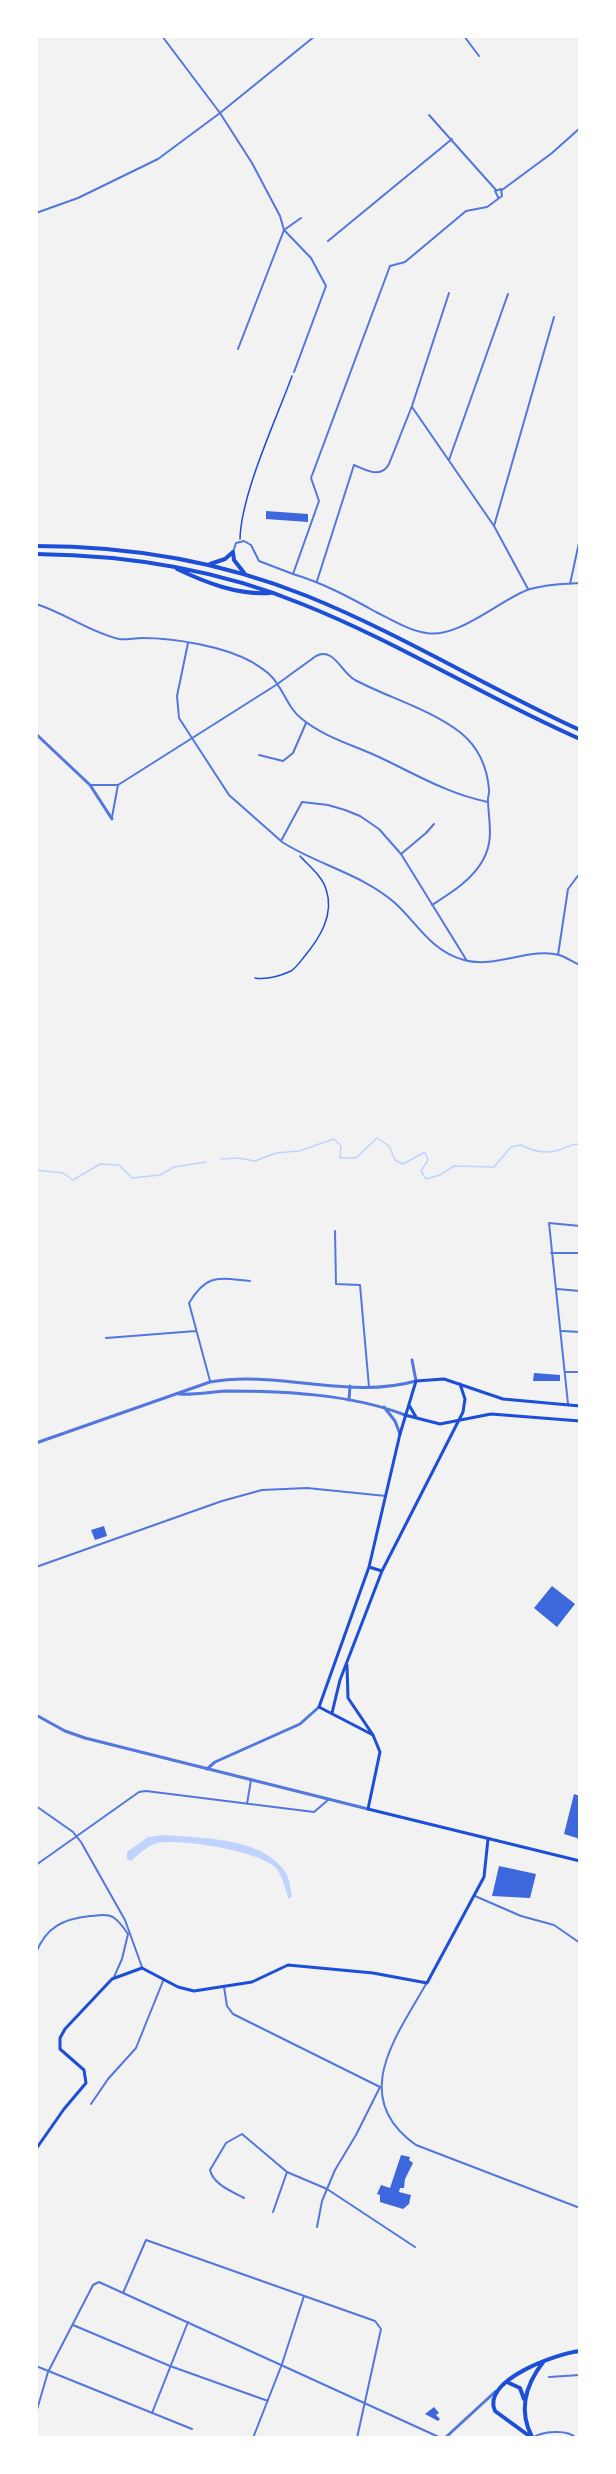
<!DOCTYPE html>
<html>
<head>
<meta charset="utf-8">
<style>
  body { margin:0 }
  #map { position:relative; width:616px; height:2474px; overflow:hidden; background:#f2f2f2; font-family:"Nunito Sans",sans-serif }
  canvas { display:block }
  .frame { position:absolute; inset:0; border:38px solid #fff; pointer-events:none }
</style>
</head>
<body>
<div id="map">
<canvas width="616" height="2474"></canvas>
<div class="frame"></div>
</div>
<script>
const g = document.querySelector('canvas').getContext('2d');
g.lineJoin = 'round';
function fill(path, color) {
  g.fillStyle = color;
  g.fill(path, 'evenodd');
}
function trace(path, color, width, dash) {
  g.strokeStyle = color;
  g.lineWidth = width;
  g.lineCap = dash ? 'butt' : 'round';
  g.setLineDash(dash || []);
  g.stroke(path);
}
const water = new Path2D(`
  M163,1835c37,3 101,2 123,38 4,7 4,15 6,23l-3,3c-4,-9 -6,-21 -12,-30 -15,-18 -98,-31 -120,-26 -10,3 -18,11 -26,18l-4,-2v-7l21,-15z`);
const stream = new Path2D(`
  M221,1159l17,-1 17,3 21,-8 23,-2 35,-12 7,7 -1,12h16l21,-20 12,8 6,14 8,4 22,-12 3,8 -7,11 5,8 14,-4 14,-9 40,1 17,-20 10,-2c13,7 26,10 41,4 6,-2 11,-6 18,-5
  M36,1170l27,3 10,7 27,-16 19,1 13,13 28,-3 14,-8 32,-5`);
const building = new Path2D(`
  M266,511l42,3v8l-42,-3z
  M534,1373l26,2v6h-27z
  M104,1526l3,10 -12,4 -4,-10z
  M552,1586l23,18 -18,23 -23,-19z
  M574,1794l6,2v43l-16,-5z
  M499,1866l37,8 -6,24 -38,-2z
  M401,2155l9,2 -1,3 4,3 -8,16 -1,9h-4l-1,4 12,3 -2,9 -6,5 -23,-7v-7l-3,-1 4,-9 9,3z
  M434,2407l5,6 -3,2 4,4 -2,2 -13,-7z`);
const path = new Path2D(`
  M240,539c1,-45 36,-119 52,-163
  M255,978c12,2 25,-2 36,-7 5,-3 9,-9 13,-14 15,-18 31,-42 22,-68 -4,-13 -17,-23 -26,-33`);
const minor = new Path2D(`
  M162,36l58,77 32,50 28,53 4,14 27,28 15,28 -32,86
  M464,36l15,20
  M429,115l67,75
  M502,190l50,-37 28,-25
  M36,213l42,-15 80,-39 62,-46 95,-77
  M328,241l124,-102
  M238,349l46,-119 17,-12
  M412,407l82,119 34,63
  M449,460l59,-166
  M494,526l60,-209
  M233,552l3,-9 8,-2 7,4 8,16 34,13 26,-73 -8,-23 79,-212 15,-4 61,-51 21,-4 15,-11 -1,-7 -6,2 3,6
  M293,574c30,9 56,23 83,38 16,8 32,18 50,21 33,6 76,-35 104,-44 17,-5 33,-5 50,-6
  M317,581l37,-116c12,5 27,14 35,-1l23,-58 37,-113
  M570,584l10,-46
  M36,604c29,9 53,28 83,35 8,1 15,-1 23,-1 32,0 81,8 110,24 6,4 13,8 18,13 13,12 17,33 32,44 22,18 51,26 77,38 36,17 69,37 109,45
  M188,643l-11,53 2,22 50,77 52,46 21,-39 26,3 17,5 15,6 19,13 22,25 66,107
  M259,755l24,6 10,-8 13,-30
  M90,785h28l-6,32
  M118,785l158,-100 40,-29c18,-9 25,16 39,24 34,18 75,29 106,53 17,14 26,34 28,56 1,4 -2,9 -1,13 1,21 6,38 -5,58 -11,20 -32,33 -51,45
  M282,842c36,23 80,32 113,61 23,21 36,48 69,57 31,9 67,-13 95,-5 7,2 14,7 21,10
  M401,854l25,-21 8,-9
  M558,955l10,-66 12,-16
  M335,1231l1,53 24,1 9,102
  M551,1253h29
  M557,1289l23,2
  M562,1331l18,1
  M106,1338l90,-7
  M565,1372h15
  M210,1381l-21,-78c18,-30 29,-25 61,-22
  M568,1404l-19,-181 31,3
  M36,1567l186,-66 40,-11 45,-2 79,8
  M247,1804l4,-24
  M36,1806l37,26 8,10 44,78 17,47
  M36,1865l103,-73 7,-1 168,21 14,-12
  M475,1896l46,20 33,9 26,18
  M36,1953c10,-26 27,-34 54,-37 7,0 15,-3 23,1 6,4 11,11 15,17l-6,25 -8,18
  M426,1984c-29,52 -78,113 -10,161l164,63
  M224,1987l3,19 6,8 147,73 -24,48 -21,35 -13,31 -5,26
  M91,2104l17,-25 28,-31 27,-67
  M244,2198c-13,-7 -31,-14 -34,-28l16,-27 16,-9 45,38 40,17 88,58
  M273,2212l14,-40
  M123,2293l23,-53 229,81 6,8 -24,109
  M73,2325l97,41 98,35
  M36,2366l156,63
  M549,2377l31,-2
  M36,2413l12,-41 45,-87 6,-3 342,156
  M152,2413l36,-91
  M253,2438l29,-74 22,-68
  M532,2438c10,-7 36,-9 44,0`);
const tertiary = new Path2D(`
  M36,734l54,51 22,34
  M179,1394c15,1 31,-2 46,-3 58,0 126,3 180,24
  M349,1400l1,-14
  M384,1407l11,14 5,13
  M36,1443l174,-61c68,-12 139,18 206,-1l-4,-21
  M36,1715l29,16 20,7 283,71
  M207,1769l8,-7 85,-38 19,-17
  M445,2438l51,-47`);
const secondary = new Path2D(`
  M409,1405l7,12
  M405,1415l35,9 51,-10 89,7
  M369,1567l13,4
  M347,1665l1,33 25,37 7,17 -12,57 212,52
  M332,1713l8,-33 42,-109 81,-159 2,-13 -5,-15
  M373,1735l-54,-28 50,-140 31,-133 16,-53 28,-2 59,20 77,7
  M36,2149l28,-40 22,-26 -2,-13 -24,-21v-11l5,-9 47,-50 30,-11 36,19 16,4 58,-9 36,-17 85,8 54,10 57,-106 4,-38`);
const primary = new Path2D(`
  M509,2383l11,5 4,11
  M532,2437c-14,-27 -7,-52 12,-76
  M532,2438l-37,-27c-14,-31 63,-58 85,-60`);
const trunk = new Path2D(`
  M36,546c93,0 184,15 271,50 94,38 181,92 273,134
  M233,552l1,8 11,14
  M36,554c92,1 181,15 266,50 96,38 184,94 278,135
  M210,564l15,-5 8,-7
  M177,569c30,14 60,26 93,24`);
fill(water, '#bfd3fe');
trace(stream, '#bfd3fe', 1.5);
fill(building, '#3d67dc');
trace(path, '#1d4ed8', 1.5);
trace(minor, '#5277de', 2);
trace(tertiary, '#5277de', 3);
trace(secondary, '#1d4ed8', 3);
trace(primary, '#1d4ed8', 4);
trace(trunk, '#1d4ed8', 4);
</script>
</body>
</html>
